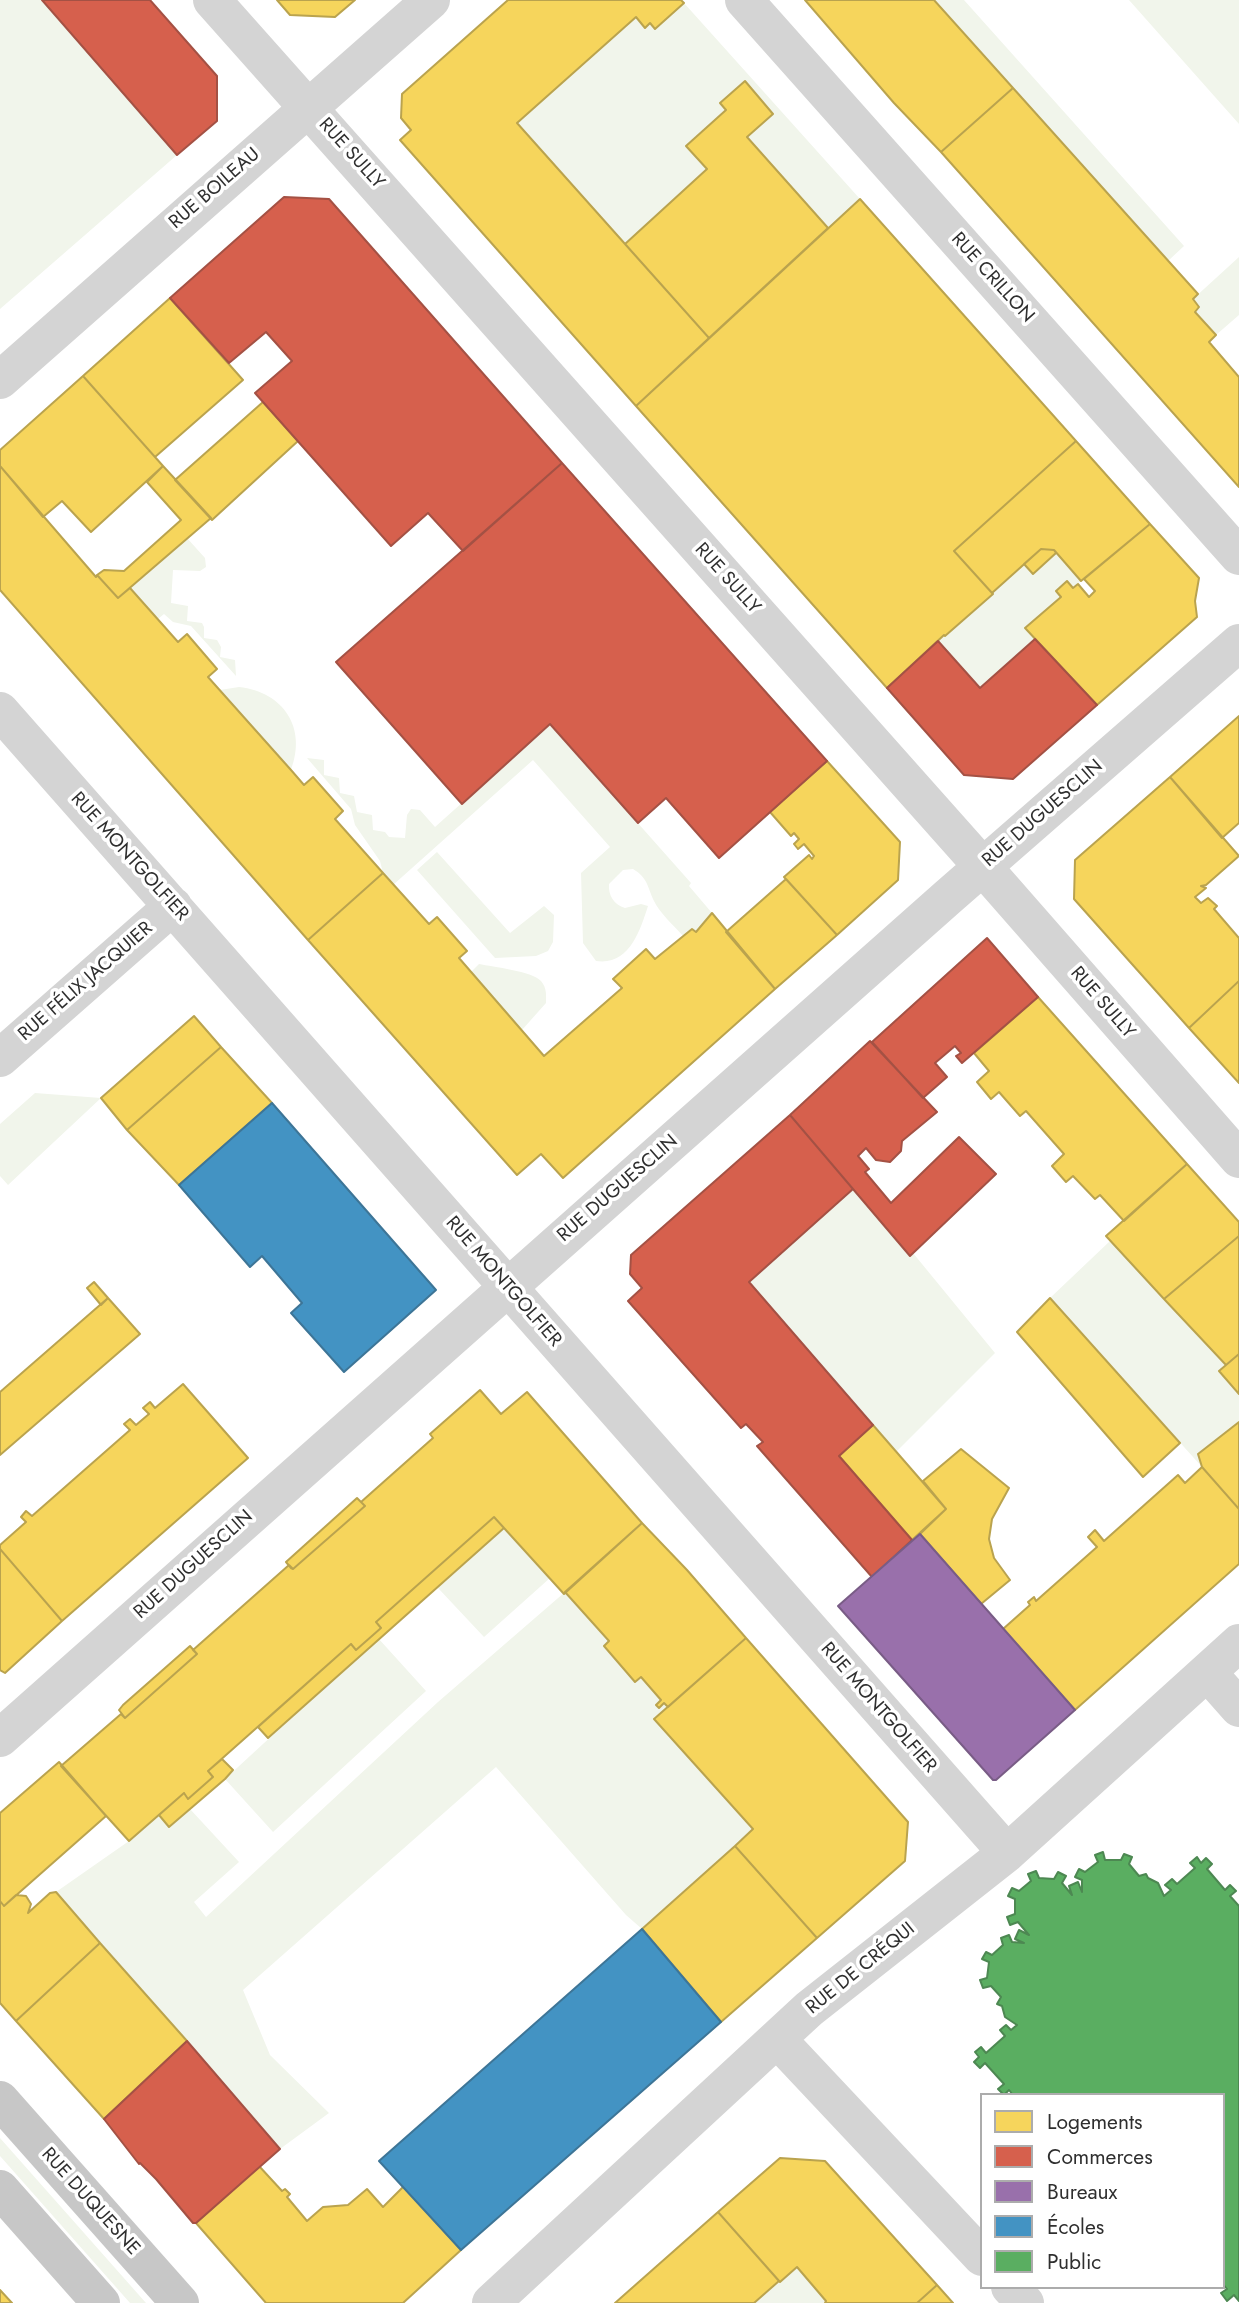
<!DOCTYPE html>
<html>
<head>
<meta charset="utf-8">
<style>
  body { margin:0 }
  #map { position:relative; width:1239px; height:2303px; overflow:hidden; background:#fff; font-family:Jost,sans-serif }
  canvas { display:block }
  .legend { position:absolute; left:980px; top:2093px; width:245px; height:196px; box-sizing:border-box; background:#fff; border:2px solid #acacac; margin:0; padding:9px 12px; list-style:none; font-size:21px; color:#2f2f2f }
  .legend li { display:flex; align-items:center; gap:14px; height:35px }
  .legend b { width:35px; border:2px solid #acacac }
</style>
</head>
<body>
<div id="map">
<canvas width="1239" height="2303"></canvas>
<ul class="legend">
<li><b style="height:19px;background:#f6d55c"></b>Logements</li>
<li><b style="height:19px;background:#d6604d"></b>Commerces</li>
<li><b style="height:19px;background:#9970ab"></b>Bureaux</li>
<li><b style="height:19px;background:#4393c3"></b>Écoles</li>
<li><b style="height:19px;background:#5aae61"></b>Public</li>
</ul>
</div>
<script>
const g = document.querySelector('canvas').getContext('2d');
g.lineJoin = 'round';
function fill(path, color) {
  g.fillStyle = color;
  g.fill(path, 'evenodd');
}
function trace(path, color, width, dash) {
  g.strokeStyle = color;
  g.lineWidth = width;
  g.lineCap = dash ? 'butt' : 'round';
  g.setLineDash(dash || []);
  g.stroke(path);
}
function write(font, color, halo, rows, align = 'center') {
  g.font = font + ' Jost,sans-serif';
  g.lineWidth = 7;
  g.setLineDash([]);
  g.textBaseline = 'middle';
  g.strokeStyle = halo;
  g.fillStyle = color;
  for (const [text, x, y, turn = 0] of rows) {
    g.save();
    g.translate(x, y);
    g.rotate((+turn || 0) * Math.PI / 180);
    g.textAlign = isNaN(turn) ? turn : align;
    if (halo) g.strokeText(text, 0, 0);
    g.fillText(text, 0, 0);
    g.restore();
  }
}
const green = new Path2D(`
  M0,0h42l135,155 -177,154z
  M935,0h29l220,246 -16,15z
  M1129,0h110v124z
  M684,3l176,196 -151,139 -192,-215 119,-106 14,6 5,6z
  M1239,257v58l-23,20 -21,-23 4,-5 -6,-8z
  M187,538l18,20 1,9 -6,4 -27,-1 -2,33 17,3 -1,15 15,2 2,4v11l13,2 4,7 -1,10 15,3 1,16 -45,-50 -18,-4 -9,-8 -6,5 -28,-31z
  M1056,553l25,28 -8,7 -6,-7 -11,9 5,7 -36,31 10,11 -55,49 -42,-47 86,-77 9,10z
  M239,687c45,5 68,41 52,83l-71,-80z
  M550,724l141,159 -2,3 23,27 -16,19 -4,-3 -9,7c-9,-10 -24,-24 -29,-35 -7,-15 -6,-23 -21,-32l-10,1 -14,14c-1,11 5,21 16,24l16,-4 7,2c-8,25 -19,60 -52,55l-13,-18 -2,-70 29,-26 -77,-87 -140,125 -10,-12 -3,-12 -25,-36 -4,-16 -44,-51 17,2v15l15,3 1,15 14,3 3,16 15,3 1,15 12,2 4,5 16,1 2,-23 4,-6 9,1 15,17z
  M437,852l73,81 34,-27 10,9 -1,27 -5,9 -12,5 -41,2 -78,-88z
  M479,964c14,3 53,7 62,17 6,7 5,14 5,22l-24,27 -51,-58z
  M35,1093l66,5 -93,87 -8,-9v-52z
  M853,1189l57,66 3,-2 82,100 -98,98 -148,-169z
  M1110,1241l116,124 -7,7 20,22v29l-39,34 2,10 -152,-169z
  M504,1528l46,50 -66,59 -46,-49z
  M565,1592l44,49 -5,5 31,35 6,-4 20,23 -5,5 3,3 5,-5 4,4 -13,13 98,109 -111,100 -16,-14 -130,-148 -253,223 27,65 59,58 -49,36 -224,-257 73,-51 30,-26 10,12 21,-18 49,53 -45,40 12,15 232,-215z
  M378,1638l48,53 -153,141 -48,-53z
  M0,2138l146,165h-16l-130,-147z
  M797,2267l29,34 -1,2h-71z`);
const homes = new Path2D(`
  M277,0h78l-20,17 -45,-2z
  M508,0h173l3,3 -29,26 -5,-6 -5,5 -9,-11 -119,106 192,215 -73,68 -236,-266 11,-10 -10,-12 1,-24z
  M805,0h129l79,88 -72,64 -47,-49z
  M745,81l28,33 -26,23 81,91 -119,110 -84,-94 82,-75 -21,-23 40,-36 -6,-7z
  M1013,88l185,206 -5,5 6,8 -4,5 21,23 -7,7 30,35v110l-298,-335z
  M860,199l216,242 -122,110 39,43 -48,42 -1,-1 -57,53 -251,-282z
  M170,298l73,82 -88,77 -72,-81z
  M83,376l80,90 -72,66 -29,-31 -19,16 -43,-51v-16z
  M263,402l35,39 -86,79 -37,-40z
  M1076,441l74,83 -69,57 -27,-31 -13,-1 -49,44 -38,-42z
  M0,466l96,111 1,-2 21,23 12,-10 48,54 9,-8 30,35 -9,8 83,93 13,15 9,-8 30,34 -8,8 48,54 -75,67 -308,-350z
  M163,466l48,52 -93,80 -21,-23 7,-5 20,1 57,-51 -34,-38z
  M1150,524l49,54 -4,23 2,16 -100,88 -72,-77 36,-31 -5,-6 11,-10 6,7 5,-4 11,13 6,-6 -11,-12z
  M1041,549l13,1 2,3 -23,21 -9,-10z
  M1239,716v107l-17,15 -52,-61z
  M827,761l73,81 -2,38 -61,55 -53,-58 25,-22 3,4 2,-3 -10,-12 -6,5 -4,-5 5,-5 -5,-6 -3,3 -21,-24z
  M1170,777l69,79 -33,29 -5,1 5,2 -11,9 6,6 7,-5 9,8 -3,3 25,29v43l-50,47 -115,-129 1,-39z
  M383,873l46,51 8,-7 30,34 -8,7 85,98 78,-68 -9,-9 33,-30 9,10 37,-30 4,3 16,-19 63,76 -212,189 -22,-24 -24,21 -209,-235z
  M786,879l51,56 -62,54 -49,-57z
  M1239,981v102l-50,-55z
  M1038,997l149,167 -63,57 -24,-26 -5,4 -22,-23 -7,6 -14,-16 12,-12 -38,-43 -6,5 -21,-24 -8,7 -14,-17 12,-11 -15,-18z
  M194,1016l27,31 -94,83 -26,-32z
  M221,1047l51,56 -93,82 -52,-55z
  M1187,1164l52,58v14l-75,63 -58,-63z
  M1239,1236v118l-13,11 -62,-66z
  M94,1282l14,16 -7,7 -14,-17z
  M108,1298l32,36 -140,121v-63z
  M1050,1298l130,145 -37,34 -126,-145z
  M1239,1354v40l-20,-23z
  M183,1384l65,74 -186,163 -62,-72v-4l26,-23 -5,-5 5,-6 6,5 98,-86 -6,-6 6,-5 6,6 13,-11 -6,-6 7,-6 5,6z
  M480,1390l21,24 26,-22 115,131 -78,71 -70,-77 -118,105 5,6 -25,22 -5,-6 -143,127 5,6 -25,22 -4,-6 -55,48 -68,-75 60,-52 4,4 72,-64 -4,-4 96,-85 4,4 72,-63 -4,-4 72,-64 -3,-4z
  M1239,1422v87l-37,-42 -4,-13z
  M873,1425l73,84 -34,31 -73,-84z
  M961,1449l48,39 -17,31 -3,20 5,19 16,22 -29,24 -61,-70 26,-25 -23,-28z
  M1202,1467l37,42v55l-164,146 -72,-81 27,-24 -2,-3 6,-5 2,4 61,-54 -9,-10 7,-7 9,11 74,-66 7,8z
  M357,1498l8,8 -72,63 -2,-1 -5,-6z
  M494,1517l10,11 -236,210 -10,-11 93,-83 5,6 25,-22 -5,-6z
  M642,1523l45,47 59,68 -78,69 -4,-4 -5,5 -3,-3 5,-5 -20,-23 -6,5 -31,-36 5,-5 -44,-49z
  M0,1549l62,72 -57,52 -5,-3z
  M746,1638l162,184 -3,39 -88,77 -82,-92 18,-17 -99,-110z
  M190,1646l7,8 -72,64 -6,-8 4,-5z
  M222,1759l11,11 -8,9 -56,48 -10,-12 25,-22 4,6 25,-22 -5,-6z
  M59,1762l47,54 -102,90 -4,-5v-88z
  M735,1846l82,92 -96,84 -79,-93z
  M56,1892l44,51 -84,78 -16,-18v-102l4,5 12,-11 10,1 5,8 -3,9 22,-20z
  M100,1943l87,98 -83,78 -88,-98z
  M780,2158l45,3 112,124 -20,18h-92l1,-2 -29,-34 -17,15 -62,-70z
  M259,2166l23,25 3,-2 5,5 -3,3 20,24 16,-14 25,-2 19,-16 16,18 21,-21 57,64 -58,53h-137l-70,-80z
  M718,2212l61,69 -25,22h-139z
  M937,2285l16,18h-36z
  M0,2290l12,13h-12z`);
const shops = new Path2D(`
  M42,0h108l67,76v45l-40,34z
  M284,197l45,2 233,264 -99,88 -35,-38 -37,33 -136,-153 37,-32 -26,-29 -37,31 -59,-65z
  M562,463l265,298 -108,97 -53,-60 -28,25 -88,-99 -88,80 -126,-142z
  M1035,639l62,66 -84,74 -49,-4 -77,-87 51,-47 42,47z
  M987,938l51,59 -76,66 -6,-7 5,-3 -6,-7 -20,17 12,14 -24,21 -51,-56z
  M870,1041l67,71 -35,29 -1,10 -11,11 -14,-2 -10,-12 -8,8 11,13 -4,3 26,31 68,-66 37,37 -86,82 -120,-141z
  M790,1115l63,74 -104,93 124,143 -34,31 73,84 -40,37 -115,-131 6,-4 -17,-18 -5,4 -113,-127 14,-13 -12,-14 1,-19z
  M187,2041l93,108 -84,74h-3l-37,-44 -16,-16 -1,1 -35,-45z`);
const offices = new Path2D(`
  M920,1534l155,176 -79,70h-3l-155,-174z`);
const schools = new Path2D(`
  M272,1103l164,187 -92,82 -53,-59 11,-10 -40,-47 -12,11 -71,-82z
  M642,1929l79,93 -260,228 -82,-89z`);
const public = new Path2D(`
  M1103,1852l2,8h16l3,-6 8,3 -3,7 10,12 7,-2 2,4 10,5 6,13 7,-6 -6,-5 7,-6 5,5 18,-16 -5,-5 7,-6 4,6 5,-5 6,6 -5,5 18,21 5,-5 6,6 -6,5 9,10v395l-5,-6 -7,6 -6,-8 6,-4 -4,-5v-189h-210l-4,-5 -5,5 -6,-6 6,-5 -19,-21 -5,5 -6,-6 5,-5 -4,-5 6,-5 5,6 19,-17 -5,-6 6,-5 5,5 6,-5 -12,-8 -3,-11 -5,-2 4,-7 -10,-11 -8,2 -3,-8 7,-2 2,-16 -7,-3 4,-7 6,3 11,-10 -2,-7 8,-3 3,7 12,1 -9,-4 4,-9 10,5 -11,-13 -8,3 -3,-8 8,-3v-15l-7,-3 4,-8 7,3 12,-10 -3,-7 8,-3 3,7 15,1 4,-7 8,4 -4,7 10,12 -3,-9 9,-4 4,10v-12l-7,-3 4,-8 6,3 13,-10 -3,-7z`);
const minor = new Path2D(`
  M212,0l771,867 256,292
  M744,0l495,556
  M0,380l431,-380
  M0,711l1007,1142
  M0,1058l173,-152
  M1208,1673l31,35
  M0,1738l948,-841 291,-254
  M777,2039l205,218
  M1010,2287l15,16
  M491,2303l318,-294 198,-156 232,-210`);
const major = new Path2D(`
  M0,2100l180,203
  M0,2189l101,114`);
const streetNames = [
  ["RUE SULLY",351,154,48],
  ["RUE BOILEAU",215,189,-41],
  ["RUE CRILLON",992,278,48],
  ["RUE SULLY",727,579,48],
  ["RUE DUGUESCLIN",1043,814,-41],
  ["RUE MONTGOLFIER",129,857,48],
  ["RUE FÉLIX JACQUIER",86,982,-41],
  ["RUE SULLY",1102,1003,49],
  ["RUE DUGUESCLIN",618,1189,-41],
  ["RUE MONTGOLFIER",503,1282,49],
  ["RUE DUGUESCLIN",194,1565,-42],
  ["RUE MONTGOLFIER",878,1708,49],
  ["RUE DE CRÉQUI",861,1969,-39],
  ["RUE DUQUESNE",90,2202,48]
];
fill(green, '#f1f5eb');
fill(homes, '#f6d55c');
trace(homes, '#baa34e', 2);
fill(shops, '#d6604d');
trace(shops, '#a45144', 2);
fill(offices, '#9970ab');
trace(offices, '#795c86', 2);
fill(schools, '#4393c3');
trace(schools, '#3d7597', 2);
fill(public, '#5aae61');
trace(public, '#4d8852', 2);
trace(minor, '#d4d4d4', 38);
trace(major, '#c7c7c7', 38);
write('19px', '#2f2f2f', '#fff', streetNames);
</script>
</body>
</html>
